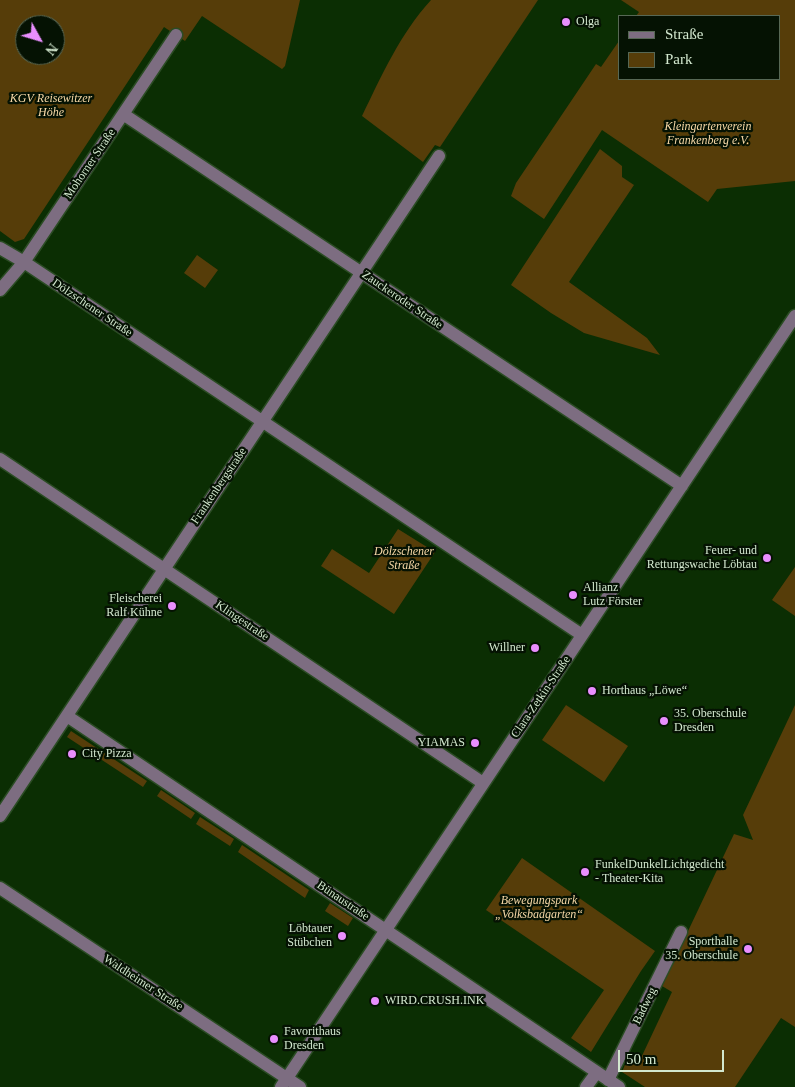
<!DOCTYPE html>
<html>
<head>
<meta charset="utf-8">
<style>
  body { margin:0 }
  #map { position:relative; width:795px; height:1087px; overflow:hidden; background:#0b2e03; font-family:Georgia,serif }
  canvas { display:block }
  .legend { position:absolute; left:618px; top:15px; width:162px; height:65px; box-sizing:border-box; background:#051203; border:1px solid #576855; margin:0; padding:6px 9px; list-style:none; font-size:15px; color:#d3e8cf }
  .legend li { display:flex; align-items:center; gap:10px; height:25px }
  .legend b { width:25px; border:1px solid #576855 }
  .north { position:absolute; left:15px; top:15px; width:50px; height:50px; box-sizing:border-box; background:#051203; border:1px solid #576855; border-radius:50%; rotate:129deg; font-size:14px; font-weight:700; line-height:20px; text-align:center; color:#d3e8cf }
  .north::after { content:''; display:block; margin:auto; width:18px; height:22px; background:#e98efe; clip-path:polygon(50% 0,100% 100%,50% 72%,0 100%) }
  .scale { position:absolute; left:618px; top:1050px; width:106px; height:22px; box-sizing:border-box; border:2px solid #d3e8cf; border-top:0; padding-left:6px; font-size:15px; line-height:18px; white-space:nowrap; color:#d3e8cf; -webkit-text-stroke:4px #051203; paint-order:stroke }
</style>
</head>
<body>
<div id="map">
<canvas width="795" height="1087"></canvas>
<ul class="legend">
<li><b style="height:6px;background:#7d6d81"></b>Straße</li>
<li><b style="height:14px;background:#563d09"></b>Park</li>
</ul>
<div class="north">N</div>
<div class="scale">50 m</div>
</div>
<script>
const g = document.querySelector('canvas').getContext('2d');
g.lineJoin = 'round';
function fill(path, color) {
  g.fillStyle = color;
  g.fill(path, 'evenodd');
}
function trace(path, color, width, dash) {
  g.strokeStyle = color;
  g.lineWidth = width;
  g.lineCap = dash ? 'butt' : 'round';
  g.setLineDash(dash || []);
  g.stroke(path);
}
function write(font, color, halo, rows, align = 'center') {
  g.font = font + ' Georgia,serif';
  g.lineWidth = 4.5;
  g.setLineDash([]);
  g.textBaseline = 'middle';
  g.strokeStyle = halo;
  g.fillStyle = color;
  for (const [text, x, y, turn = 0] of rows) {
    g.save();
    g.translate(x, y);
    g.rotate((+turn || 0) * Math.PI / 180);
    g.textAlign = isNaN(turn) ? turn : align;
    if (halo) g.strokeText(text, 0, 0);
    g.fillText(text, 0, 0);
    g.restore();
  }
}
const green = new Path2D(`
  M0,0h300l-15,66 -3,3 -80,-53 -17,25 -21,-14 -140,212 -9,3 -15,-11zM25,25h30v30h-30z
  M431,0h107l-98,147 -5,-2 -12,17 -61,-46c20,-41 38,-82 69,-116z
  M621,0h174v181l-78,8 -9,13 -106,-72 -58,89 -33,-23 5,-13 80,-119 5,3 18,-26v38h160v-63h-143l3,-4z
  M600,149l22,17v11l12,8 -65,97 78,56 13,17 -76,-22 -33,-20 -40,-28z
  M197,255l21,15 -13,18 -21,-15z
  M398,529l37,23 -41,62 -73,-48 11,-17 37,24z
  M795,567v49l-23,-16z
  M566,705l62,41 -24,36 -62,-42z
  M795,705v322l-14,-9 -46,69h-90l-23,-15 7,-17 11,5 32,-68 -10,-6 72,-152 19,6 -10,-25z
  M71,731l76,50 -4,6 -76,-50z
  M161,790l34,23 -4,6 -34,-23z
  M200,817l34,22 -4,7 -34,-22z
  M242,845l67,45 -4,8 -67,-46z
  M522,858l133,93 -14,20 -50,81 -20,-14 33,-48 -118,-80z
  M330,903l23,15 -5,8 -23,-15z`);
const minor = new Path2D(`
  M123,114l559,372
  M0,248l24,14 558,373
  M0,290l24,-28 152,-227
  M0,459l483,324
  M67,716l552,371
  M0,816l439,-660
  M0,888l300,199
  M608,1080l73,-148
  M281,1087l514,-771
  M586,1087l11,-15`);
const markers = [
  [566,22,5,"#e98efe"],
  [767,558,5,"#e98efe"],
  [573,595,5,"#e98efe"],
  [172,606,5,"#e98efe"],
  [535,648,5,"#e98efe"],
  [592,691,5,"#e98efe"],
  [664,721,5,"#e98efe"],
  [475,743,5,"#e98efe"],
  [72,754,5,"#e98efe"],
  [585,872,5,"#e98efe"],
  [342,936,5,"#e98efe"],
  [748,949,5,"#e98efe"],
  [375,1001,5,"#e98efe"],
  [274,1039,5,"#e98efe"]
];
const poiNames = [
  ["Olga",576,22],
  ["Feuer- und",757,551,"right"],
  ["Rettungswache Löbtau",757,565,"right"],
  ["Allianz",583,588],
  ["Lutz Förster",583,602],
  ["Fleischerei",162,599,"right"],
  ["Ralf Kühne",162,613,"right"],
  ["Willner",525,648,"right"],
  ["Horthaus „Löwe“",602,691],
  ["35. Oberschule",674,714],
  ["Dresden",674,728],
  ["YIAMAS",465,743,"right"],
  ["City Pizza",82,754],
  ["FunkelDunkelLichtgedicht",595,865],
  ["- Theater-Kita",595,879],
  ["Löbtauer",332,929,"right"],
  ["Stübchen",332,943,"right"],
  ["Sporthalle",738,942,"right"],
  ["35. Oberschule",738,956,"right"],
  ["WIRD.CRUSH.INK",385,1001],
  ["Favorithaus",284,1032],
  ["Dresden",284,1046]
];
const parkNames = [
  ["KGV Reisewitzer",51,99],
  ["Höhe",51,113],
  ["Kleingartenverein",708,127],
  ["Frankenberg e.V.",708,141],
  ["Dölzschener",404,552],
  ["Straße",404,566],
  ["Bewegungspark",539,901],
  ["„Volksbadgarten“",539,915]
];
const streetNames = [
  ["Mohorner Straße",90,164,-56],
  ["Zauckeroder Straße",402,300,34],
  ["Dölzschener Straße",92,308,34],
  ["Frankenbergstraße",219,486,-56],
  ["Klingestraße",242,621,34],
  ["Clara-Zetkin-Straße",541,697,-56],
  ["Bünaustraße",343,901,34],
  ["Waldheimer Straße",143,983,33],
  ["Badweg",645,1006,-64]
];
fill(green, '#563d09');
trace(minor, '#2b4c24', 15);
trace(minor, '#7d6d81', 12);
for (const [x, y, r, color] of markers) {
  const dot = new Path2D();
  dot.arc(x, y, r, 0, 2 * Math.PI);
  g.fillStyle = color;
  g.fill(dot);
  trace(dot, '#051203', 2);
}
write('12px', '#d3e8cf', '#051203', poiNames, 'left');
write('italic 12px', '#f7d8a7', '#051203', parkNames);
write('12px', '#d3e8cf', '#051203', streetNames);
</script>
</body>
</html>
